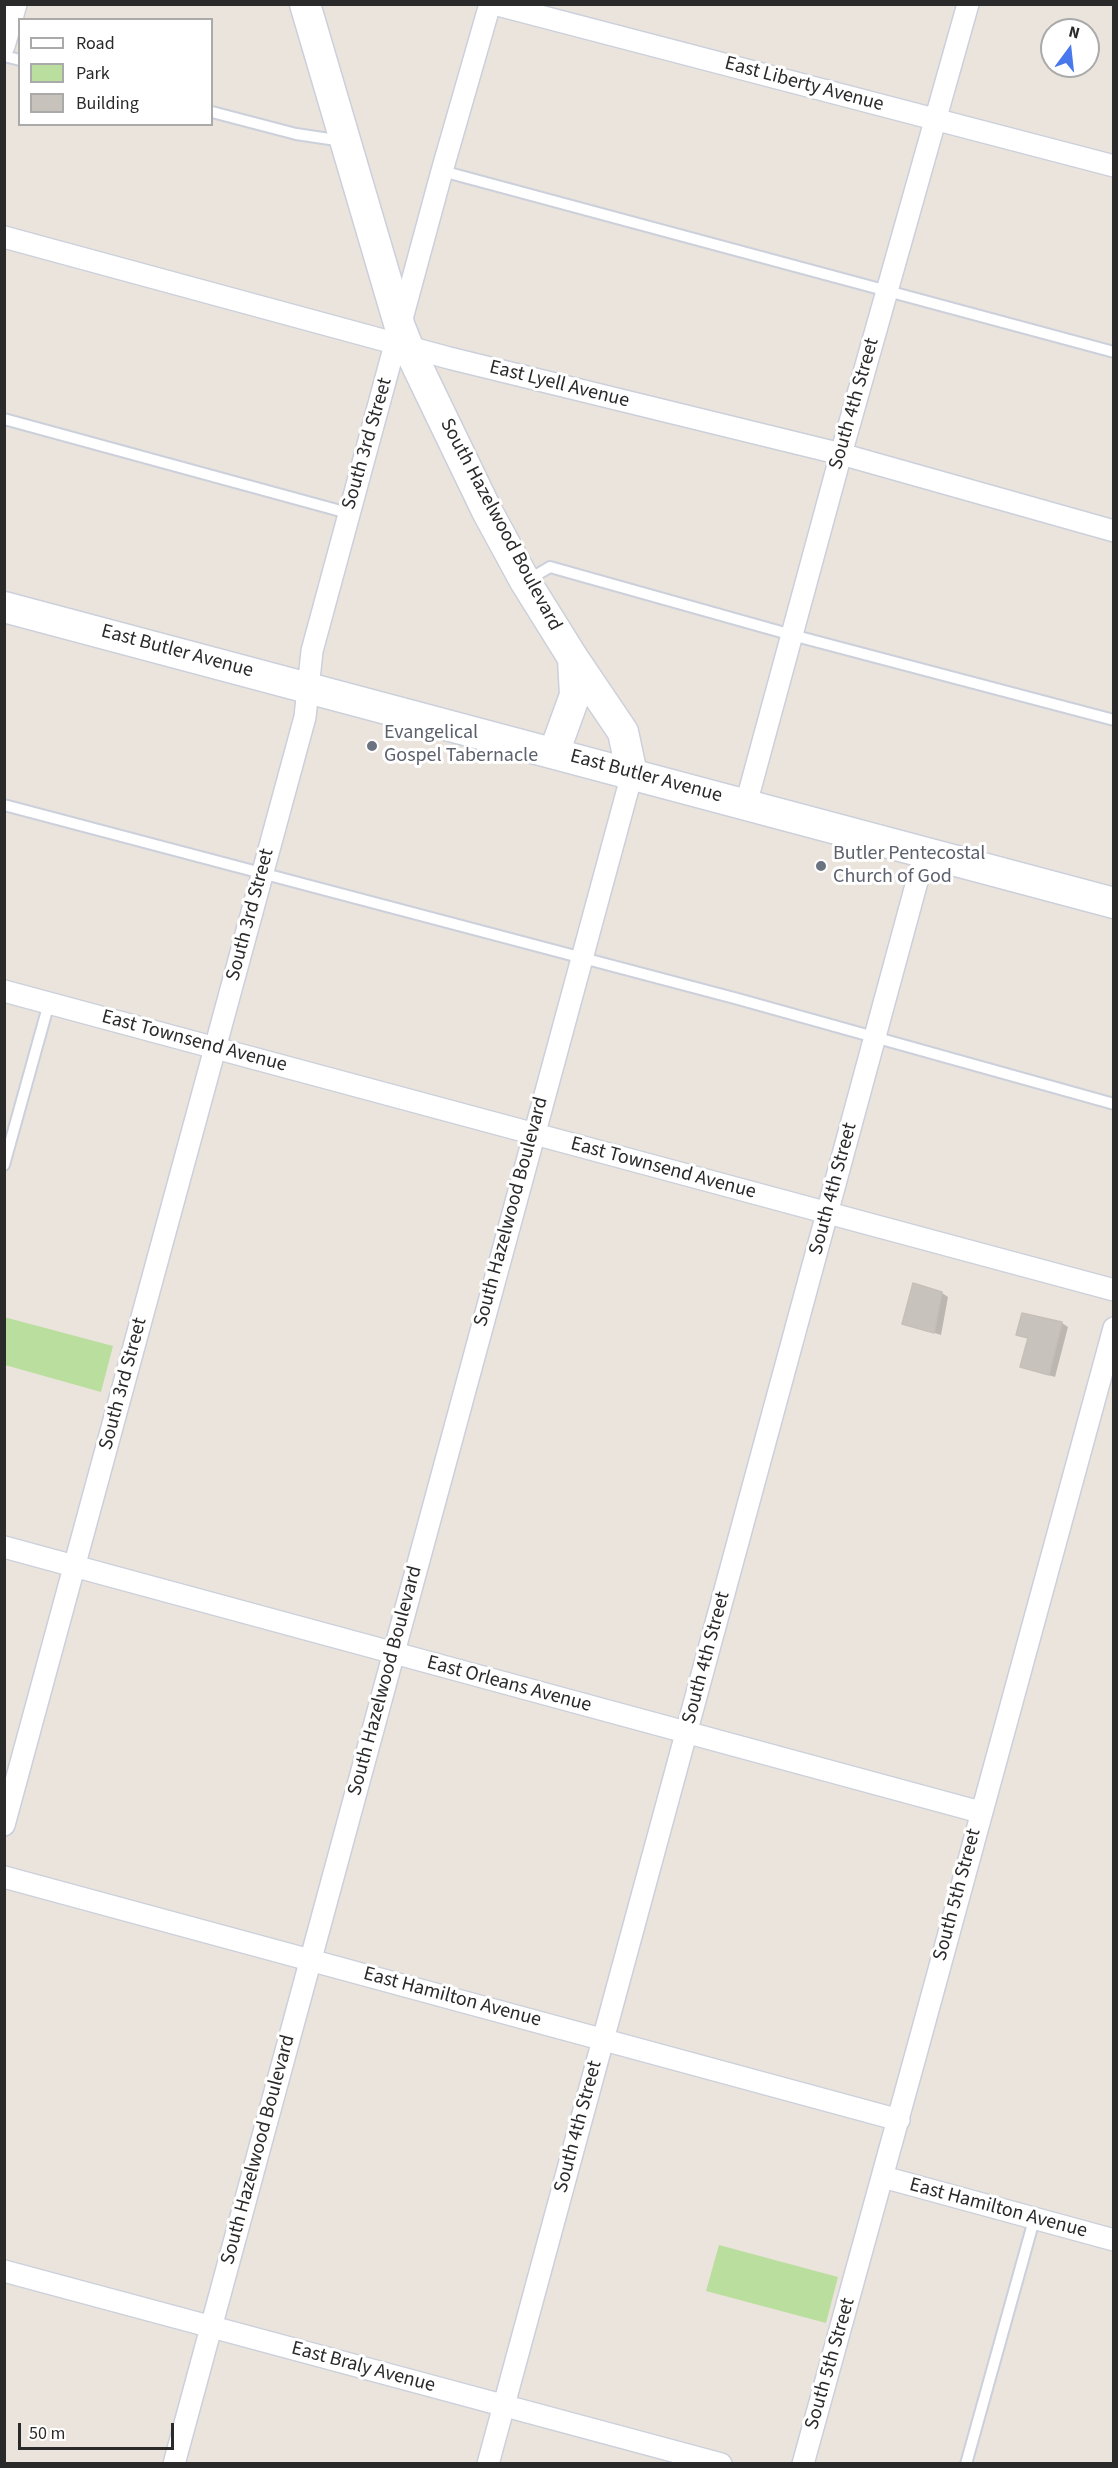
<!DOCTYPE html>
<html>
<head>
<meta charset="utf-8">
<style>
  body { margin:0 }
  #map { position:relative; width:1118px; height:2468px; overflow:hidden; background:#ebe4dd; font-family:"Source Sans 3",sans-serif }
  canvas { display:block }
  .frame { position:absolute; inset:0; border:6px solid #2a2a2a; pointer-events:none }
  .legend { position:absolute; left:18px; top:18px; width:195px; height:108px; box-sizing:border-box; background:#fff; border:2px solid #aaa; margin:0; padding:8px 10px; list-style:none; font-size:18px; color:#2a2a2a }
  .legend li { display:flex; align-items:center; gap:12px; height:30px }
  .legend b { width:30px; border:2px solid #aaa }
  .north { position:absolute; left:1040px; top:18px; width:60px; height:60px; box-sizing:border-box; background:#fff; border:2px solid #aaa; border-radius:50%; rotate:15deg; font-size:16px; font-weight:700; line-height:24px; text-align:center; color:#2a2a2a }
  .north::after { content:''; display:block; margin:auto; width:21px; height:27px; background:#4978ec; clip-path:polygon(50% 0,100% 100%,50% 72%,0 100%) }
  .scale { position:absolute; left:18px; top:2423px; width:156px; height:27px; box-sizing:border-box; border:3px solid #2a2a2a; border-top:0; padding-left:8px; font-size:18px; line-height:21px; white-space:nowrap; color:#2a2a2a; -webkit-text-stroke:4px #fff; paint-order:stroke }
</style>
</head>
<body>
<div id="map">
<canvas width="1118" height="2468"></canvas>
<div class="frame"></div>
<ul class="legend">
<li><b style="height:8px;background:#fff"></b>Road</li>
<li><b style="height:16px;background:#bade9e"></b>Park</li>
<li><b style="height:16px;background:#c7c2bc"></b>Building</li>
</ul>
<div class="north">N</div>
<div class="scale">50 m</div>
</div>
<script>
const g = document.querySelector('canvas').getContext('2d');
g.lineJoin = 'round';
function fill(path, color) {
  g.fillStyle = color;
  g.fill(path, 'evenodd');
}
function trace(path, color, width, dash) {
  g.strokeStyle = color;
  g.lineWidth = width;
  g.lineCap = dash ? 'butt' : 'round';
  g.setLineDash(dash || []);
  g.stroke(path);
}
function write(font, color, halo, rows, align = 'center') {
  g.font = font + ' "Source Sans 3",sans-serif';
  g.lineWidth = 6;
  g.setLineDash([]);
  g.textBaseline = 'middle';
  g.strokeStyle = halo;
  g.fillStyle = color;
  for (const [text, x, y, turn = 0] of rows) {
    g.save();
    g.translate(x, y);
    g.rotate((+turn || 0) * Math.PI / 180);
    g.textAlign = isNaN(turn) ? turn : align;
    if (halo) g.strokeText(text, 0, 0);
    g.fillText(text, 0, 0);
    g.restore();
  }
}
const green = new Path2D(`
  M4,1317l109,29 -12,46 -96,-27z
  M719,2245l119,32 -12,46 -120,-32z`);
const shadow = new Path2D(`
  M942,1293l6,4 -7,38 -37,-12z
  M1023,1315l39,8 6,4 -13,50 -33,-10 7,-28 -11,-5z`);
const building = new Path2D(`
  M913,1283l29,9 -8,41 -32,-9z
  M1022,1313l40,9 -13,53 -29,-8 8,-29 -12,-3z`);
const lane = new Path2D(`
  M4,56l16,4
  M212,112l84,22 47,7
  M442,171l672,181
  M4,419l344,94
  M526,581l24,-14 242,68 322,85
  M4,805l734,194 376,105
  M4,1165l45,-162
  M966,2464l68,-244`);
const street = new Path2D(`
  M494,4l620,162
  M4,46l12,-42
  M4,237l445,121 392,96 273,77
  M746,804l95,-350 127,-450
  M4,991l1110,299
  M4,1547l976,265
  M4,1825l301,-1108 7,-66 130,-480 48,-167
  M4,1877l895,243
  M883,2177l231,63
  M4,2271l717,193
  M174,2464l458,-1690
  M488,2464l437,-1612
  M803,2464c106,-378 206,-758 311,-1136`);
const secondary = new Path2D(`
  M305,4l95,323 8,20 79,164 38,70 48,77 50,74 9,42
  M4,607l1110,296
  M554,753l21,-58 -2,-37`);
const markers = [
  [372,746,6,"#6b7280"],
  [821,866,6,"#6b7280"]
];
const streetNames = [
  ["East Liberty Avenue",804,85,15],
  ["East Lyell Avenue",559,385,14],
  ["South 4th Street",855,404,-74],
  ["South 3rd Street",368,444,-74],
  ["South Hazelwood Boulevard",500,525,62],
  ["East Butler Avenue",177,652,15],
  ["East Butler Avenue",646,777,15],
  ["South 3rd Street",251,915,-75],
  ["East Townsend Avenue",194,1042,15],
  ["East Townsend Avenue",663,1169,15],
  ["South 4th Street",834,1189,-75],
  ["South Hazelwood Boulevard",512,1212,-75],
  ["South 3rd Street",124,1384,-75],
  ["South 4th Street",707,1658,-75],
  ["South Hazelwood Boulevard",386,1681,-75],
  ["East Orleans Avenue",509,1685,15],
  ["South 5th Street",958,1895,-75],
  ["East Hamilton Avenue",452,1998,15],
  ["South 4th Street",579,2127,-75],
  ["South Hazelwood Boulevard",259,2150,-75],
  ["East Hamilton Avenue",998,2209,15],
  ["South 5th Street",831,2364,-74],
  ["East Braly Avenue",363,2368,15]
];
const worshipNames = [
  ["Evangelical",384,734],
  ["Gospel Tabernacle",384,757],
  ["Butler Pentecostal",833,855],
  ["Church of God",833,878]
];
fill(green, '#bade9e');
fill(shadow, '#0003');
fill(building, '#c7c2bc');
trace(building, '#c6bfb7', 1.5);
trace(lane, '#cbd0db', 14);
trace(street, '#cbd0db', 24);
trace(secondary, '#cbd0db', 33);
trace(lane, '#fff', 10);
trace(street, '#fff', 21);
trace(secondary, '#fff', 30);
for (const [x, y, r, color] of markers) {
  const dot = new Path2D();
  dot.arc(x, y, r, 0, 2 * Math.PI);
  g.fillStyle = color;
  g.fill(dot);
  trace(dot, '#fff', 2);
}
write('20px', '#2a2a2a', '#fff', streetNames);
write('20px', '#5b616d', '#fff', worshipNames, 'left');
</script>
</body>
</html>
